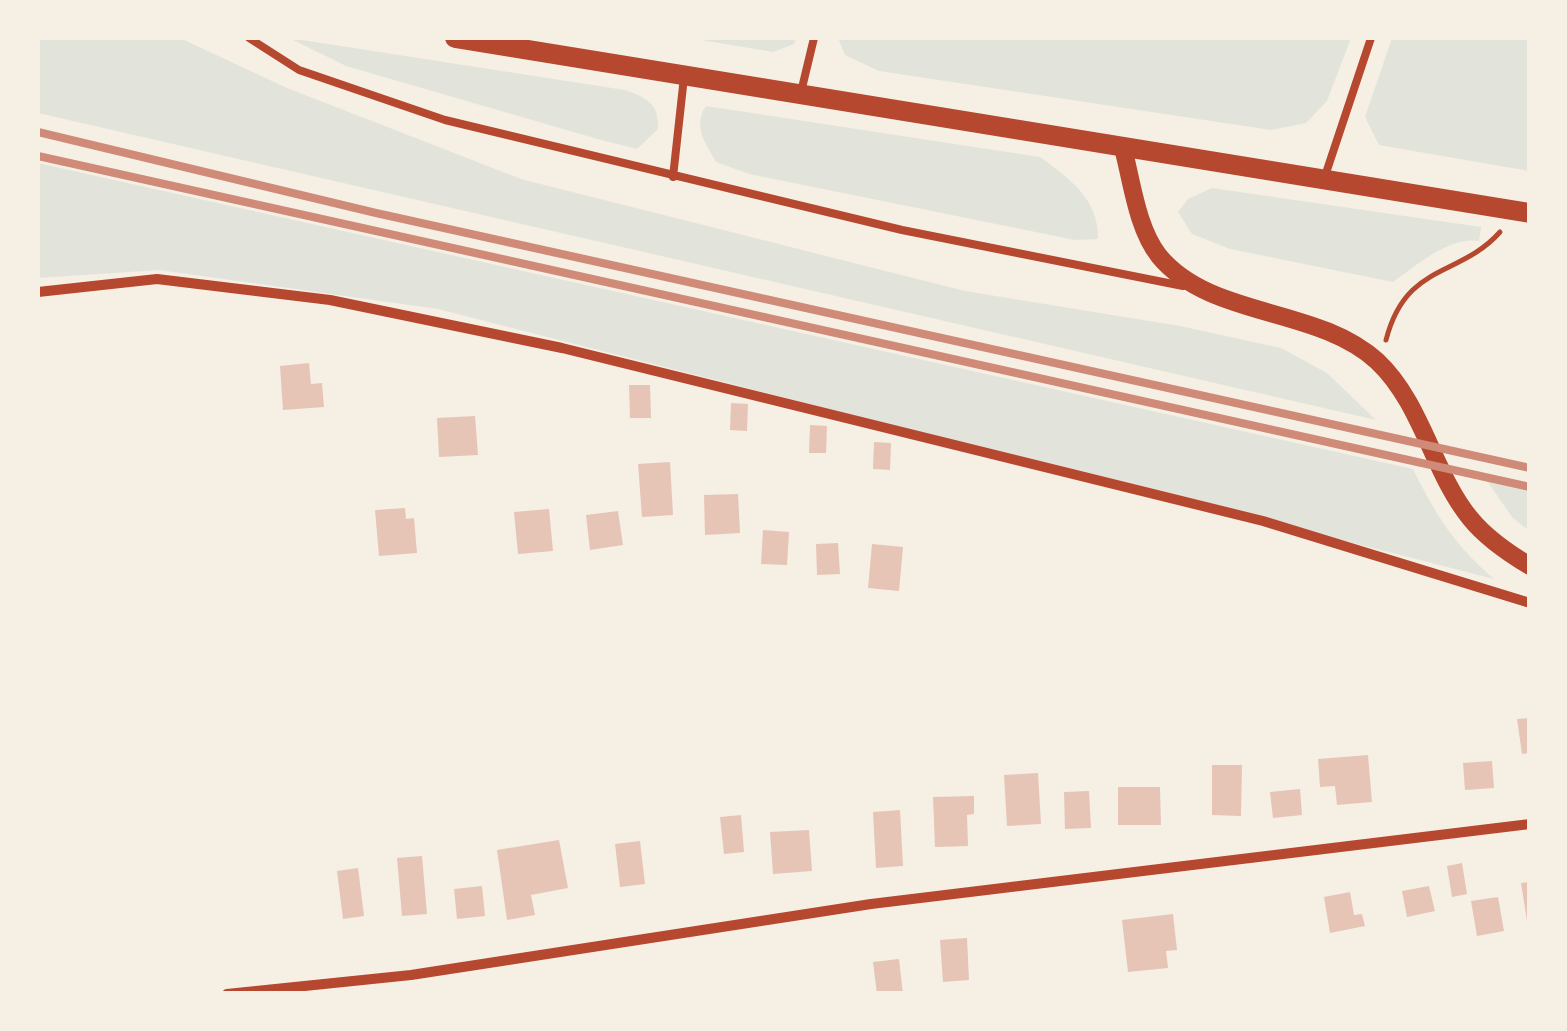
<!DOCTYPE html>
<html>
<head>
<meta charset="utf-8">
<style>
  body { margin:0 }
  #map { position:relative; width:1567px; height:1031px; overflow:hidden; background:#f6efe4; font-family:Lato,sans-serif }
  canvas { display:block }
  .frame { position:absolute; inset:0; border:40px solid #f6efe4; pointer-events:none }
</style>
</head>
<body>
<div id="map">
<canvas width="1567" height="1031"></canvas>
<div class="frame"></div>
</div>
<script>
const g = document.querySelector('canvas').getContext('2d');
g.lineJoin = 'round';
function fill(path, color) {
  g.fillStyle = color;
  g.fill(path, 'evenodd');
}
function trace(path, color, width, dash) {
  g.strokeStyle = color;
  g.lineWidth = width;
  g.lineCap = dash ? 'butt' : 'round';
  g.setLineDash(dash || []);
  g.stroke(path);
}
const green = new Path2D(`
  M38,38h142l107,50 234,91 444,112 215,35 101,22 46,25 49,47 -1338,-307z
  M289,38l336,52c22,8 34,13 33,39l-21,20 -36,-9 -255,-74z
  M689,38h107l-2,6 -21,8z
  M838,38h513l-24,63 -21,22 -35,7 -392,-59 -34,-16z
  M1392,38h137v133l-150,-26 -14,-28z
  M706,106l334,51c29,21 59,42 58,82l-23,1 -326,-66 -33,-12c-10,-18 -24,-36 -10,-56z
  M38,163l1375,306c24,48 41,75 81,110l-1056,-270 -279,-39 -121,8z
  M1212,188l269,39 -2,14c-30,-5 -63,25 -86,41l-163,-33 -38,-15 -14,-22 10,-13z
  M1485,478l44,11v42l-17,-14z`);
const building = new Path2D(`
  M309,363l2,21 11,-1 2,24 -41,3 -3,-44z
  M629,385h21l1,33h-21z
  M731,403l17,1 -1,27 -17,-1z
  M475,416l3,39 -39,2 -2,-39z
  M810,425l17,1 -1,27h-17z
  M874,442l17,1 -1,27 -17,-1z
  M670,462l3,53 -31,2 -4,-53z
  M738,494l2,39 -35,2 -1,-40z
  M405,508l1,11 8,-1 3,35 -38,3 -4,-46z
  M549,509l4,42 -35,3 -4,-42z
  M618,511l5,34 -33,5 -4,-35z
  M763,530l26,2 -2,33 -26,-1z
  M838,543l2,31 -23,1 -1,-31z
  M872,544l31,3 -4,44 -31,-3z
  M1530,718v35l-8,1 -5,-35z
  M1368,755l4,47 -35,3 -2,-19 -15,1 -2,-28z
  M1492,761l2,27 -29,2 -2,-27z
  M1212,765h30l-1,51 -29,-1z
  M1038,773l3,51 -34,2 -3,-51z
  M1118,787h42l1,38h-43z
  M1300,789l2,26 -29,3 -3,-26z
  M1089,791l2,37 -26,1 -1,-37z
  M974,796v18l-7,1 1,31 -33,1 -2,-50z
  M900,810l3,56 -27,2 -3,-56z
  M741,815l3,37 -20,2 -4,-37z
  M809,830l3,41 -39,3 -3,-42z
  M559,840l9,48 -37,7 4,20 -28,5 -10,-70z
  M640,841l5,43 -25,3 -5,-43z
  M422,856l5,58 -25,2 -5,-58z
  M1462,863l5,31 -15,3 -5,-31z
  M358,868l6,48 -21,3 -6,-48z
  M1530,882v39h-3l-6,-38z
  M482,886l3,30 -28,3 -3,-30z
  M1429,886l6,25 -28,6 -5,-26z
  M1350,892l4,23 8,-1 3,12 -35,7 -6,-36z
  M1498,897l6,34 -27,5 -6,-35z
  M1173,914l4,36 -11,1 2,17 -40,4 -6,-52z
  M967,938l2,42 -26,2 -3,-42z
  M899,959l4,35h-26l-4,-32z`);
const path = new Path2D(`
  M1386,340c20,-78 73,-62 114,-108`);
const service = new Path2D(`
  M249,38l50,32 146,50 457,110 281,56
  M801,92l13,-54
  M673,177l11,-100
  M1324,179l47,-141`);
const minor = new Path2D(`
  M38,292l119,-13 173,21 232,48 701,173 267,82
  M227,994l184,-19 460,-71 659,-80`);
const tertiary = new Path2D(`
  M1123,148c9,34 14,80 36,108 52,63 158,50 218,105 45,42 56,112 93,157 16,20 38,35 60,48`);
const secondary = new Path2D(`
  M455,38l1075,175`);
const rail = new Path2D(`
  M38,132l338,81 1154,255
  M38,156l1492,331`);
fill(green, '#e2e4dc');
fill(building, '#e6c5b7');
trace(path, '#b5482f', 5);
trace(service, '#b5482f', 8);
trace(minor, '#b5482f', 10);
trace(tertiary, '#b5482f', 18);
trace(secondary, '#b5482f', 20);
trace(rail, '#cf8b77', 8);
</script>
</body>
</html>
